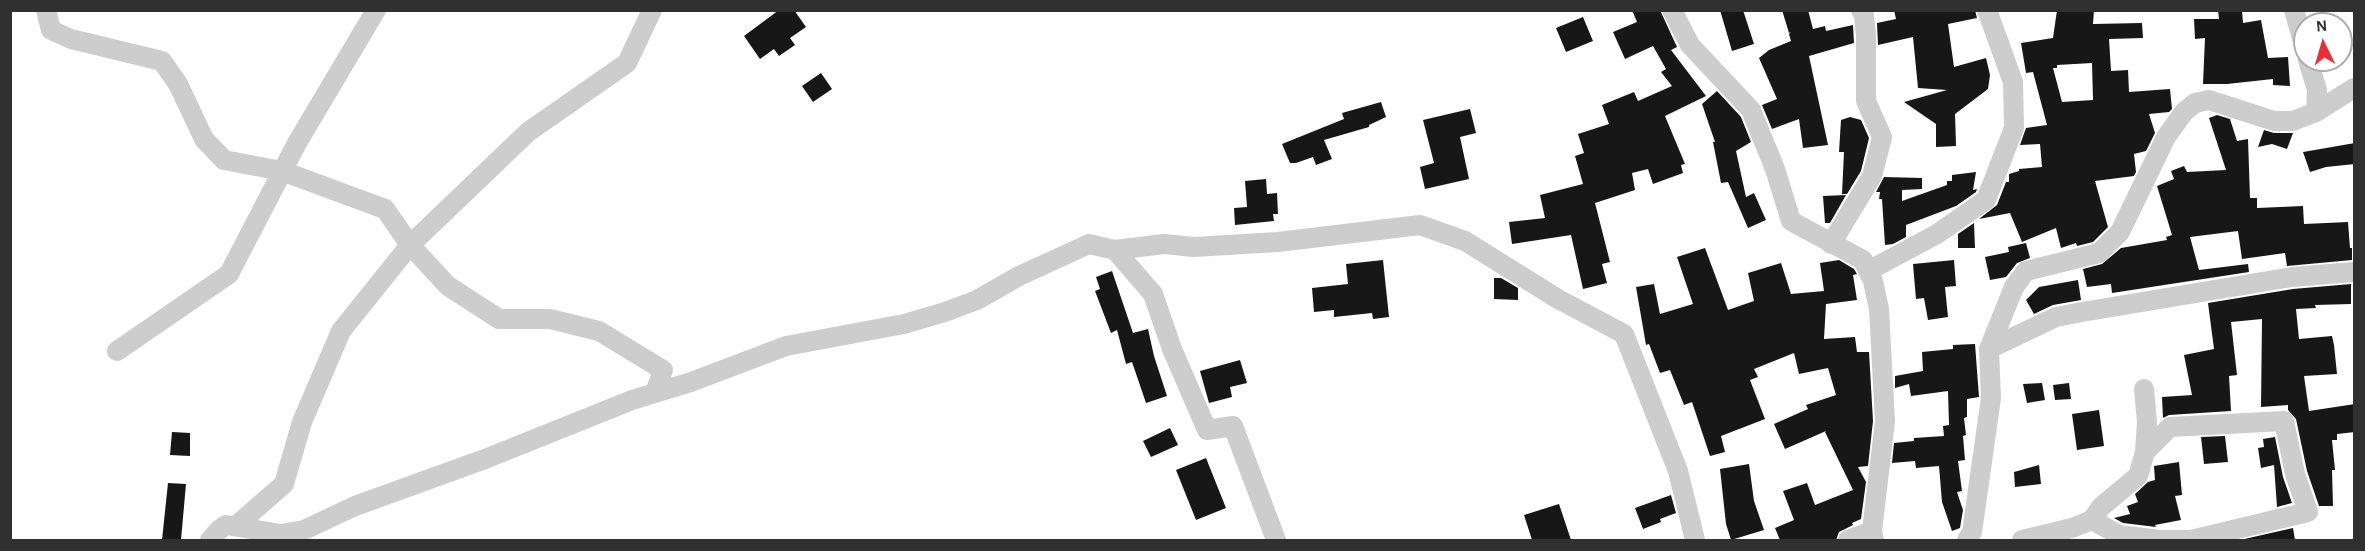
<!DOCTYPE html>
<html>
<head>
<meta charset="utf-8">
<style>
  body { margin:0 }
  #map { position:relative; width:2365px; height:551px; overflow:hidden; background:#fff; font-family:"Alegreya Sans",sans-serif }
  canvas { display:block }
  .frame { position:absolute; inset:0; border:12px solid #303030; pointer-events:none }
  .north { position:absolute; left:2293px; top:12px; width:60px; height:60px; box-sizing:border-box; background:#fff; border:2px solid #acacac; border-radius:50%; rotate:355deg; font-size:16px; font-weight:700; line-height:24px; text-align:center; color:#303030 }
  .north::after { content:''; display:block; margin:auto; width:21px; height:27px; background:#e83038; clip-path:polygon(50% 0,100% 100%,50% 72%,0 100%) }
</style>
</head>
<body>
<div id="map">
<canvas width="2365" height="551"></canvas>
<div class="frame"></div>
<div class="north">N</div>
</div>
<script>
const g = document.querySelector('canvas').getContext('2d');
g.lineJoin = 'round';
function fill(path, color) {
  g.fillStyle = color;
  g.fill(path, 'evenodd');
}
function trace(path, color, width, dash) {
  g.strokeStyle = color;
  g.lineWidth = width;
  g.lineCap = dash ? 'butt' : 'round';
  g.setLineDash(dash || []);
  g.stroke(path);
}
const building = new Path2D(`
  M779,10h15l12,17 -16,11 5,7 -16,11 -5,-7 -14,10 -16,-23z
  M1632,10h28l17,37 -6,3 35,46 -41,20 20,48 -4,1 2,8 -30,11 -5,-15 -16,4 3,17 -40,13 15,59 -8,2 5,19 -24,6 -12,-54 -59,9 -3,-22 36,-4 -5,-23 43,-11 -8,-28 9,-3 -6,-19 31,-10 -7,-19 32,-13 4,9 34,-15 -11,-14 5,-3 -13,-23 -28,13 -12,-27 24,-10z
  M1720,10h23l11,34 -22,7z
  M1782,10h26l5,19 12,-3 1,5 27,-6 1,18 -45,13 19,89 -25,3 -4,-29 -27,10 -10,-24 15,-6 -18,-41 10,-8 22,-9 -2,-7 2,-2 -2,1z
  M1894,10h81l2,8 -29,6 6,43 32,-9 4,17 -2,14 -33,25 1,32 -20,1v-23l-32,-22 43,-12 -29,-2 -5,-51 -35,8 -1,-22 19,-4z
  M2057,10h37l-1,14 49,-1 1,15 -34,1 2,32 17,-1 1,22 41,-3 2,20 -3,3 -20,2 6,19 -9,18 -12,3 2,18 -2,4 -39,5 13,46 -15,15 -16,4 -1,-3 -15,5 -5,-20 -34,14 -12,-29 -31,6 18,-14 9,-23h3v-8l10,-3v-2l23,-2 -2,-23 -20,1 6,-17 21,-3 -14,-53 -7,1 -5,-30 32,-5zM2092,63l1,37 -31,2 -9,-34h4v-3z
  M2218,10h24l1,13 18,-3 7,38 20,-1 2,29 -17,-1v-6l-46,5h-24l2,-46 -10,1 -1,-20h25z
  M1583,17l10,24 -27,11 -10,-24z
  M821,73l11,16 -19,13 -11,-16z
  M1717,91l24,26 10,25 -15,9 10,46 8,-4 12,27 -18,8 -20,-46 -7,1 -8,-41h2l-13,-38z
  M1381,102l5,15 -17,8v2l-45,13 8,19 -16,6 -3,-8 -17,6h-6l-8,-19 62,-25 -2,-6z
  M1470,109l6,24 -16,4 9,42 -44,10 -5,-22 14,-4 -11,-43z
  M2217,115l13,4 7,22 11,-2 2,59h7v10l46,-2 1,18 44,-2 2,26h2v12l-65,6 -2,-13 -43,6 -4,-28 -48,6 9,33 49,-6 1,8 -137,21 -1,-9 -24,3 -4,-18 19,-5 19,-16 46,-8 -1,-3 6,-2 -15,-49 17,-7 -3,-8 13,-5 3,6 39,-2 -17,-52z
  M1850,117l11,3 8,18 -8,33 -14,23h-5l2,-42h-5l2,-32z
  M2264,130l10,3h19l-6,16 -15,-5 -14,3z
  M2355,143v21l-29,3 -16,5 -7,-20z
  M1976,172l-3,18 4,-1 -1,3 -20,14 -50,19v12l-13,7 -8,1 -3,-46h-3l1,-7h-4l8,-15 38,1v11l-20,1v11l45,-16v-4h5v-6z
  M1266,179l1,15 10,-1 1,21h-5l1,7 -39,4 -1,-17 13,-1 -2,-26z
  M1846,195l-16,28h-5l-2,-27z
  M1974,223l1,25h-17v-14z
  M2026,243l4,15 -13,5 -11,14 -16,3 -5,-23 24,-5 -1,-5z
  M1705,248l23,62 26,-9 -6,-28 33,-10 10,31 33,-3 -4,-28 19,-3 15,9 3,5 -4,1 4,25 -31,4 -2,35 31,-2 2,15h12l4,69 -5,45 -10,1 8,15 -5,37 -9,4 1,2 -14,7 -3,8h-56l-5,-12 19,-8 -11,-29 24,-8 8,22 38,-15 -28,-58 1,-1 -41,18 -11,-25 34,-15 -2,-4 30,-10 -8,-27 -29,6 -5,-21 -40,16 4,8 -8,3 15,39 -44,17 4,16 -15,4 -18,-54 -8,3 -14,-35 -10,3 -11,-29 -3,1 -10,-58 18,-3 6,30 33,-10 -16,-47z
  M1383,260l6,57 -16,2 -1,-6 -38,4v-7l-20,2 -2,-24 36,-4 -2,-20z
  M1954,260l2,26 -11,1 3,30 -20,3 -4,-22 -8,1 -3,-35z
  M1112,271l21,62 15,-4 6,27 13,40 -21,7 -14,-41 -6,2 -9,-34 -6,3 -16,-42 5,-2 -4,-12z
  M1494,278h7l17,10v12l-24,-1z
  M2078,280l3,20 -28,5 -19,9 -8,-14 13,-13z
  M2351,284v20l-36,1 1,3 -20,1 3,30 33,-3 2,9 3,29 -33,2 5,35 46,-7v28l-18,2v6h-5l3,30h-3l1,36h-14l-12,-35 -11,-52 -8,-9v-5l-27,2 1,-88 -31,3 6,53 -8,1 2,35 -62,4 -6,3 -1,-21 30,-2 -8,-40 30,-6 -6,-46 85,-14z
  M1975,344l4,53 -12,2v18l-3,1 2,17 -3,1 2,24 -7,1 4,30 -5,1 6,18 -3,18 -8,3 -10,-29 -3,-36 -23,2 -1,-7 -23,2 2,-20 20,-2v-3l30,-2 -1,-10 6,-1 -1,-34 -37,5 -2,-12 -14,4v-12l28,-5 -1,-19 31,-3v-4z
  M1240,360l7,23 -17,4 2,10 -23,6 -9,-32z
  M2042,383l3,17 -18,3 -4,-19z
  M2069,383l2,16 -16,1 -2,-15z
  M2099,410l5,36 -27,4 -5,-36z
  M1170,428l8,17 -27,12 -8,-16z
  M172,432l18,1v23l-20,-1z
  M2225,436l3,26 -24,2 -3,-27z
  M2275,437l8,40 9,26 -15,4 -3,-42 -13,3 -3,-20 6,-1 -1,-8z
  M1206,458l20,50 -30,12 -20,-50z
  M2179,462l3,33 -7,1 6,24 -26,5 1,2 -33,-4 -9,-5 16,-4 -3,-8 11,-4 -3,-8 13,-12 7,-2 -1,-14z
  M1749,464l5,37 10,29 -33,10 -5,-16 -6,-55z
  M2039,465l2,19 -26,3 -1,-15z
  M168,483l18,1 -5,56h-19z
  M1671,495l5,18 -16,6 1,3 -18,7 -8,-21z
  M1559,504l12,36h-39l-8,-25z
  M2293,528l2,12h-55z`);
const street = new Path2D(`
  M46,10l5,20 20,9 91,22 16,23 26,55 20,21 58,11 103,38 25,36 38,41 51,33h51l49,12 64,39 -8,23
  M1672,10l18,35 61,65 24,59 16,52 72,39 10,21 6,28 6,112 -13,110 2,9
  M2294,10l11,39
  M2316,112l38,-24
  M1831,244l41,-68 10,-39 -16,-36v-66l-2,-19 -3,-6
  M1115,250l38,44 19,55 35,81 26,-4 43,114
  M1868,271l69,-37 49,-34 28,-72 -1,-46 -26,-72
  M1989,349l67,-32 26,-5 210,-35 62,-5
  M117,351l112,-77 68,-131 79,-133
  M2092,520l27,15 41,5h31l117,-28 -13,-38 -11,-53 -114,6 -25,25
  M237,525l47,-41 18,-62 39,-91 69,-86 118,-113 99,-69 25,-53
  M210,540l9,-10 7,-5 55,9 23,-4 51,-24 130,-47 147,-59 59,-18 95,-36 118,-22 41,-12 32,-12 42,-24 70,-32 26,6 49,-6 30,3 84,-5 142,-17 45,16 93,58 66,35 54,137 17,69
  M1848,540l24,-9
  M1967,540l5,-8 19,-134 -2,-49 25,-62 12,-16 73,-18 21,-21 46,-95 18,-25 11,-9 14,-3 65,21h19l23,-9 1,-22 -9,-30
  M2022,540l50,-12 20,-8 9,-13 37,-31 7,-24 2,-30 -3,-33`);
fill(building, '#171717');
trace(street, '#cdcdcd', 20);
</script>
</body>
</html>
